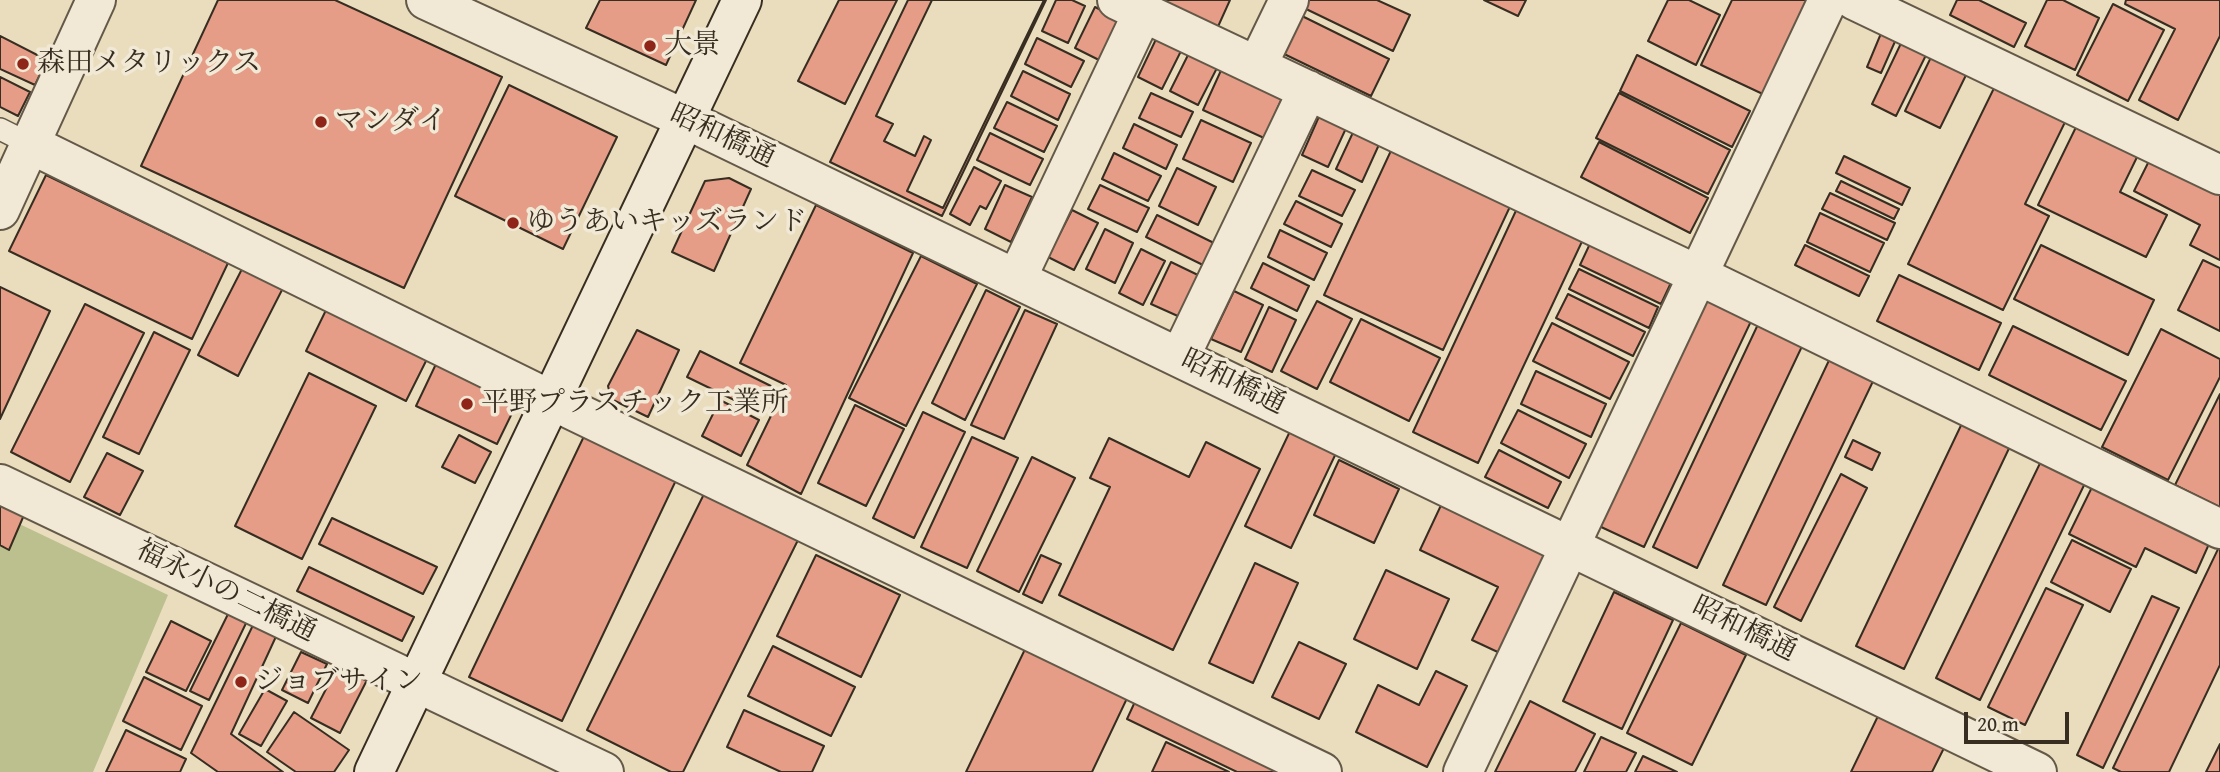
<!DOCTYPE html>
<html>
<head>
<meta charset="utf-8">
<style>
  body { margin:0 }
  #map { position:relative; width:2220px; height:772px; overflow:hidden; background:#e9ddbe; font-family:"Gentium Book Plus",serif }
  canvas { display:block }
  .scale { position:absolute; left:1964px; top:712px; width:105px; height:32px; box-sizing:border-box; border:4px solid #372d20; border-top:0; padding-left:9px; font-size:21px; line-height:24px; white-space:nowrap; color:#372d20; -webkit-text-stroke:5px #f1e9d5; paint-order:stroke }
</style>
</head>
<body>
<div id="map">
<canvas width="2220" height="772"></canvas>
<div class="scale">20 m</div>
</div>
<script>
const g = document.querySelector('canvas').getContext('2d');
g.lineJoin = 'round';
function fill(path, color) {
  g.fillStyle = color;
  g.fill(path, 'evenodd');
}
function trace(path, color, width, dash) {
  g.strokeStyle = color;
  g.lineWidth = width;
  g.lineCap = dash ? 'butt' : 'round';
  g.setLineDash(dash || []);
  g.stroke(path);
}
function write(font, color, halo, rows, align = 'center') {
  g.font = font + ' "Gentium Book Plus","Noto Serif JP",serif';
  g.lineWidth = 7;
  g.setLineDash([]);
  g.textBaseline = 'middle';
  g.strokeStyle = halo;
  g.fillStyle = color;
  for (const [text, x, y, turn = 0] of rows) {
    g.save();
    g.translate(x, y);
    g.rotate((+turn || 0) * Math.PI / 180);
    g.textAlign = isNaN(turn) ? turn : align;
    if (halo) g.strokeText(text, 0, 0);
    g.fillText(text, 0, 0);
    g.restore();
  }
}
const green = new Path2D(`
  M9,519l159,76 -75,177h-93v-237z`);
const building = new Path2D(`
  M218,0h117l167,77 -98,211 -263,-122z
  M600,0h96l-30,65 -80,-37z
  M839,0h58l-52,104 -47,-23z
  M908,0h138l-104,216 -112,-54z
  M932,0h112l-101,208 -36,-17 24,-51 -7,-4 -9,20 -31,-15 9,-17 -17,-8z
  M1056,0h16l13,6 -17,37 -26,-12z
  M1163,0h67l-14,31 -55,-26z
  M1308,0h69l33,15 -17,36 -89,-43z
  M1484,0h42l-8,16z
  M1668,0h21l31,15 -24,50 -48,-24z
  M1732,0h80l-45,96 -66,-31z
  M1957,0h22l47,23 -12,24 -64,-32z
  M2047,0h16l36,18 -24,52 -50,-24z
  M2126,0h94v36l-42,84 -39,-20 36,-71 -50,-25z
  M2113,4l51,26 -36,71 -51,-26z
  M1095,7l26,13 -20,41 -26,-13z
  M1300,15l89,44 -18,37 -89,-43z
  M1882,31l15,6 -16,36 -14,-6z
  M1158,35l25,12 -21,42 -24,-12z
  M0,36l47,24 -12,25 -35,-16z
  M1904,37l25,12 -33,67 -24,-12z
  M1037,38l47,23 -13,26 -46,-23z
  M1190,51l29,13 -21,41 -28,-14z
  M1934,51l35,18 -29,59 -35,-17z
  M1637,55l113,56 -18,36 -112,-56z
  M1223,66l61,28 -20,44 -61,-28z
  M1023,71l47,23 -12,26 -47,-24z
  M0,77l30,15 -12,24 -18,-9z
  M1997,82l71,34 -43,88 24,12 -46,94 -95,-46z
  M509,85l108,52 -54,112 -108,-53z
  M1151,93l42,19 -12,25 -42,-19z
  M1619,93l111,57 -22,44 -112,-56z
  M1007,102l50,24 -13,26 -50,-24z
  M1321,112l27,12 -20,43 -26,-12z
  M1201,120l50,23 -18,39 -50,-23z
  M2078,123l61,30 -19,39 47,23 -21,42 -108,-52z
  M1134,124l43,21 -11,24 -43,-21z
  M1356,126l26,12 -20,44 -26,-13z
  M990,133l53,26 -13,26 -53,-25z
  M1395,142l119,56 -71,152 -119,-55z
  M1599,142l109,56 -18,35 -109,-56z
  M1114,153l47,23 -13,25 -46,-22z
  M2152,155l68,33v72l-30,-15 10,-20 -66,-34z
  M1844,156l66,32 -8,17 -66,-32z
  M974,167l27,14 -15,28 -6,-3 -10,19 -20,-11z
  M1177,168l39,19 -18,38 -39,-19z
  M1312,170l43,20 -13,26 -43,-20z
  M46,175l182,88 -36,76 -183,-88z
  M729,178l22,11 -37,82 -42,-19 33,-71z
  M1841,181l58,28 -5,10 -58,-28z
  M1005,185l27,12 -21,45 -26,-13z
  M1100,185l49,23 -12,24 -49,-23z
  M1830,193l65,30 -8,17 -65,-31z
  M1296,201l46,23 -11,23 -47,-23z
  M1520,202l66,31 -108,230 -65,-31z
  M816,205l97,48 -112,241 -54,-29 39,-80 -46,-22z
  M1072,210l26,13 -24,47 -26,-13z
  M1820,213l64,30 -14,29 -63,-30z
  M1157,215l59,29 -11,22 -59,-29z
  M1105,229l28,14 -18,40 -29,-14z
  M1280,230l47,23 -13,27 -46,-23z
  M1595,233l81,39 -15,32 -81,-39z
  M1805,245l64,31 -10,20 -64,-31z
  M2041,245l113,55 -26,55 -114,-56z
  M1141,249l24,12 -22,44 -24,-12z
  M921,256l56,28 -71,142 -57,-28z
  M2203,260l17,8v63l-42,-21z
  M1171,262l29,14 -20,41 -29,-13z
  M1263,263l46,23 -12,25 -46,-23z
  M243,267l40,21 -45,88 -40,-21z
  M1579,269l79,38 -9,21 -80,-39z
  M1899,275l102,48 -22,47 -102,-49z
  M0,287l50,24 -50,108z
  M986,290l34,17 -55,113 -33,-17z
  M1234,291l29,14 -22,47 -30,-13z
  M1568,294l77,38 -12,24 -77,-38z
  M1708,296l45,21 -109,230 -45,-21z
  M1317,301l35,18 -35,70 -36,-18z
  M85,304l59,29 -74,149 -59,-30z
  M329,304l100,51 -23,46 -100,-50z
  M1269,307l27,13 -24,52 -27,-13z
  M1025,310l32,14 -53,115 -33,-14z
  M1761,318l44,22 -108,228 -44,-21z
  M1361,319l79,39 -31,63 -79,-39z
  M1552,323l77,39 -19,37 -77,-38z
  M2013,326l113,55 -25,49 -112,-55z
  M2161,329l59,30v18l-52,103 -66,-33z
  M637,330l42,20 -31,67 -37,-18 -3,-13z
  M154,332l36,18 -51,104 -36,-17z
  M700,351l75,37 -12,26 -76,-37z
  M1832,354l44,21 -110,230 -43,-20z
  M436,364l81,39 -20,41 -81,-38z
  M1536,371l70,33 -15,33 -70,-33z
  M309,373l67,33 -74,153 -67,-33z
  M2220,394v113l-45,-22z
  M720,400l39,20 -18,36 -39,-20z
  M855,405l49,24 -38,77 -48,-23z
  M1518,410l68,34 -17,34 -68,-35z
  M923,412l42,20 -51,106 -41,-20z
  M1965,417l48,23 -109,229 -48,-23z
  M1292,427l46,22 -47,99 -46,-22z
  M586,432l92,44 -116,245 -93,-44z
  M459,435l32,17 -16,31 -33,-16z
  M972,437l46,21 -51,110 -46,-21z
  M1109,438l80,39 17,-35 54,27 -87,181 -114,-55 51,-108 -20,-9z
  M1853,440l27,13 -8,17 -27,-13z
  M1499,450l62,32 -13,26 -63,-31z
  M107,453l36,18 -23,44 -36,-18z
  M2044,455l44,22 -108,223 -44,-22z
  M1032,457l43,21 -56,114 -42,-21z
  M1339,460l60,29 -25,54 -60,-28z
  M1841,474l26,14 -66,133 -27,-14z
  M2096,479l117,56 -17,38 -51,-25 -9,19 -67,-33z
  M705,492l94,46 -116,234h-12l-84,-42z
  M1443,501l108,51 -49,102 -30,-14 26,-53 -78,-37z
  M0,505l24,10 -15,35 -9,-5z
  M332,518l105,49 -14,27 -104,-50z
  M2072,540l59,29 -21,43 -59,-30z
  M2220,545v120l-51,107h-48l-8,-4z
  M816,555l84,40 -39,82 -84,-41z
  M1041,555l20,9 -19,39 -19,-9z
  M1255,563l43,20 -45,100 -44,-20z
  M309,567l105,50 -12,24 -105,-50z
  M1386,570l63,29 -32,70 -63,-30z
  M2046,588l37,17 -58,120 -37,-18z
  M1614,592l59,28 -51,109 -59,-28z
  M2152,596l27,12 -76,160 -26,-13z
  M231,608l18,9 -40,83 -19,-9z
  M256,619l23,11 -48,104 52,38h-65l-27,-19z
  M171,621l40,20 -25,50 -40,-19z
  M1681,623l65,32 -54,110 -65,-32z
  M1299,642l47,22 -27,55 -47,-22z
  M1028,643l102,49 -38,80h-126z
  M773,646l82,41 -24,49 -83,-40z
  M301,652l26,12 -19,39 -26,-13z
  M338,666l29,14 -27,53 -29,-15z
  M1436,671l31,15 -40,81 -71,-35 22,-47 41,20z
  M144,677l58,29 -21,44 -58,-29z
  M265,689l22,12 -26,45 -22,-12z
  M1139,693l164,79h-66l-110,-53z
  M1530,701l65,33 -20,38h-80z
  M744,710l80,36 -12,26h-31l-54,-25z
  M294,712l55,38 -15,22h-38l-29,-20z
  M1878,716l66,32 -12,24h-81z
  M126,730l60,29 -6,13h-74z
  M1601,737l35,16 -10,19h-42z
  M1166,742l63,30h-77z
  M2220,744v28h-14z
  M1643,756l34,16h-42z`);
const lane = new Path2D(`
  M0,129l32,16`);
const street = new Path2D(`
  M426,0l259,119 1352,653
  M1117,0l581,275 522,254
  M1854,0l366,175
  M1257,66l32,-66
  M32,145l519,255 771,372
  M0,210l96,-210
  M1017,278l126,-266
  M1180,357l128,-267
  M0,484l604,288
  M1463,772l365,-772`);
const secondary = new Path2D(`
  M374,772l368,-772`);
const markers = [
  [650,46,7,"#8f2418"],
  [23,64,7,"#8f2418"],
  [321,122,7,"#8f2418"],
  [513,223,7,"#8f2418"],
  [467,404,7,"#8f2418"],
  [241,682,7,"#8f2418"]
];
const poiNames = [
  ["大景",664,46],
  ["森田メタリックス",37,64],
  ["マンダイ",335,122],
  ["ゆうあいキッズランド",527,223],
  ["平野プラスチック工業所",481,404],
  ["ジョブサイン",255,682]
];
const streetNames = [
  ["昭和橋通",722,137,25],
  ["昭和橋通",1233,383,26],
  ["福永小の二橋通",226,592,26],
  ["昭和橋通",1744,630,26]
];
fill(green, '#bcbf8e');
fill(building, '#e59d88');
trace(building, '#372d20', 2);
trace(lane, '#645948', 24);
trace(street, '#645948', 42);
trace(secondary, '#372d20', 42);
trace(lane, '#f1e9d5', 21);
trace(street, '#f1e9d5', 38);
trace(secondary, '#f1e9d5', 38);
for (const [x, y, r, color] of markers) {
  const dot = new Path2D();
  dot.arc(x, y, r, 0, 2 * Math.PI);
  g.fillStyle = color;
  g.fill(dot);
  trace(dot, '#f1e9d5', 2.5);
}
write('28px', '#372d20', '#f1e9d5', poiNames, 'left');
write('28px', '#372d20', '#f1e9d5', streetNames);
</script>
</body>
</html>
